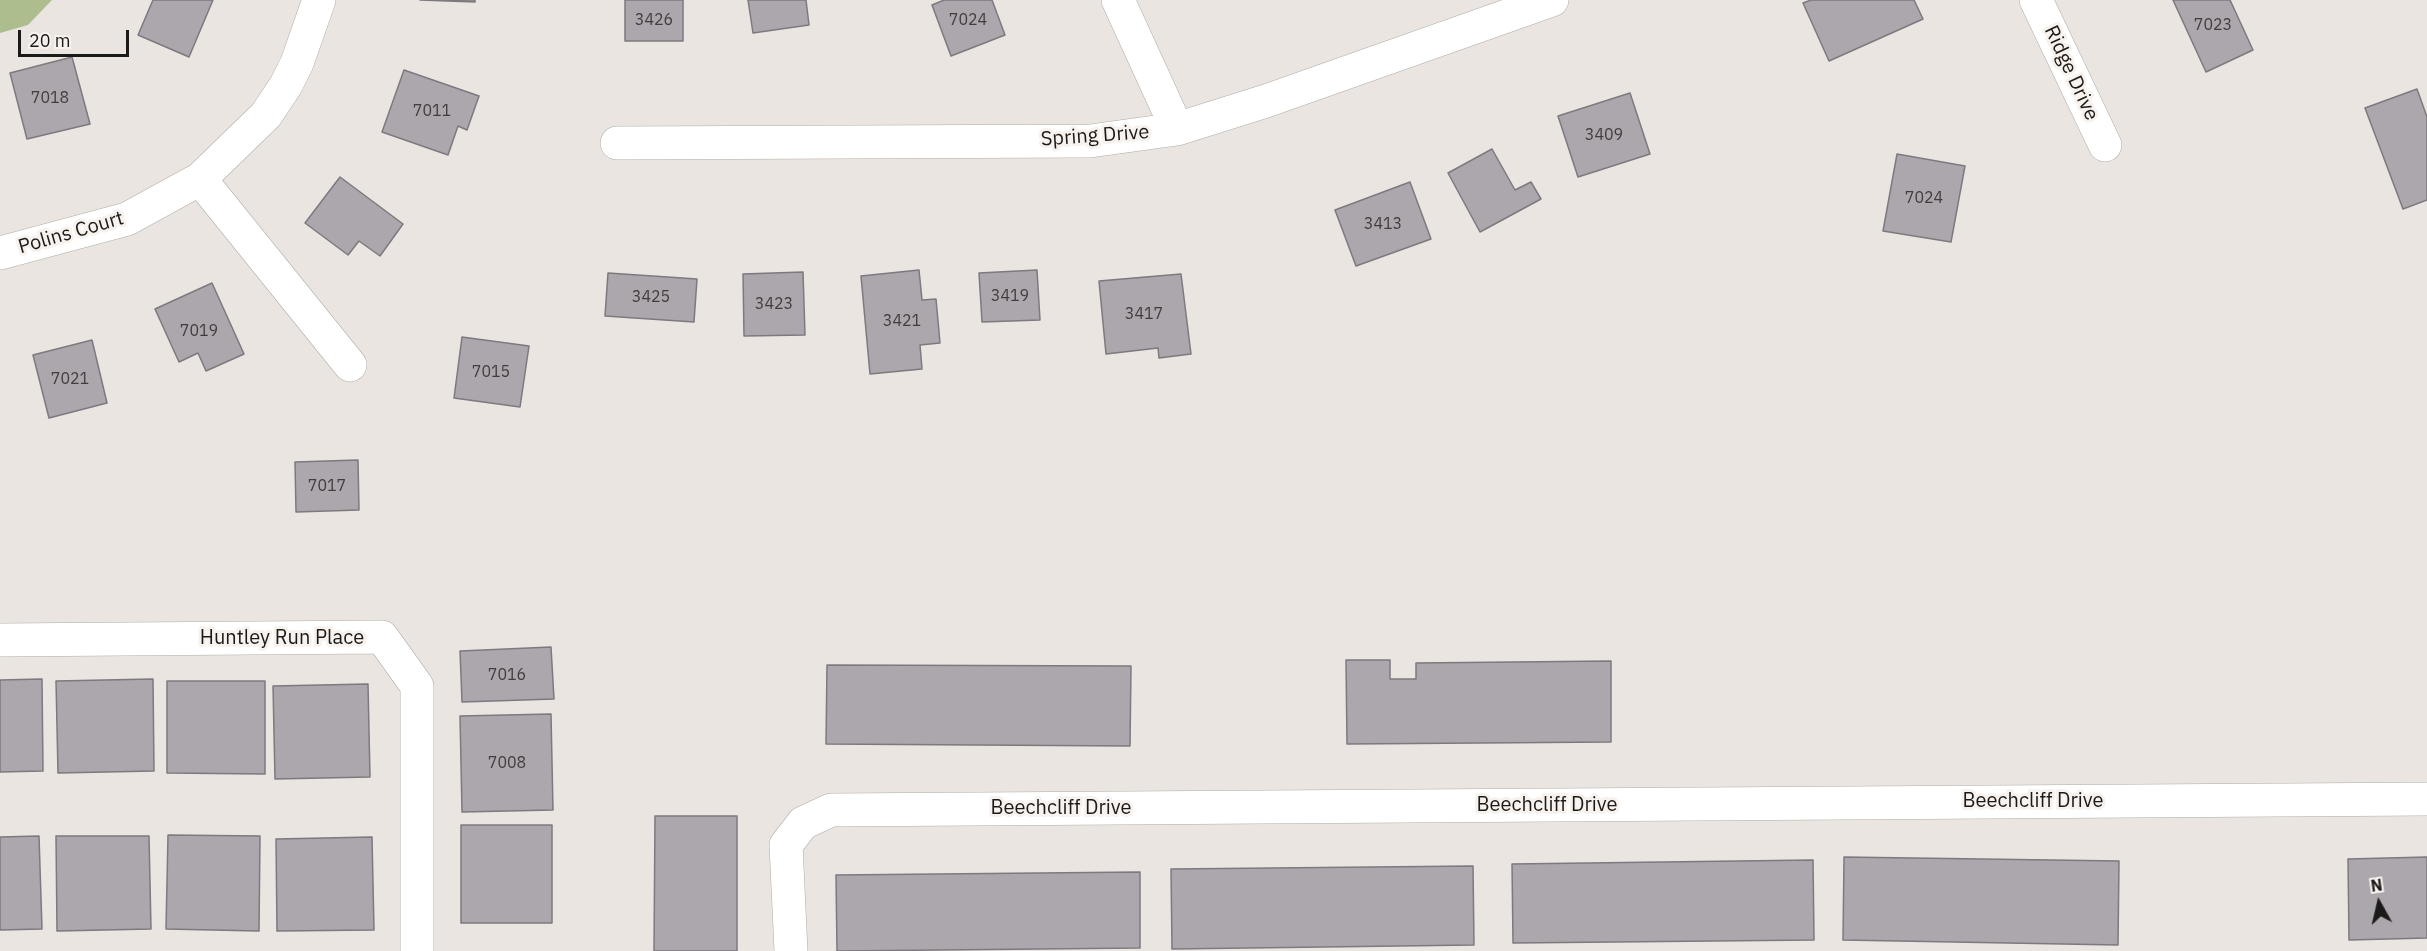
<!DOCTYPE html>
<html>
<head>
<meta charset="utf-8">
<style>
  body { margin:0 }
  #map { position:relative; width:2427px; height:951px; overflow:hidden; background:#eae5e0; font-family:"IBM Plex Sans",sans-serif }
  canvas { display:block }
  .north { position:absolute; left:2349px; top:873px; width:60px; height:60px; -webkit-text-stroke:4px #f7f2ed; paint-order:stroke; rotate:352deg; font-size:16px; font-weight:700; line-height:24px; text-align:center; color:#1c1a18 }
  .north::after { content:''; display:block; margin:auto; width:21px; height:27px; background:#1c1a18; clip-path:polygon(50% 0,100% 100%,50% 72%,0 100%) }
  .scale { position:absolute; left:18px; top:30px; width:111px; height:27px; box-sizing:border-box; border:3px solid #1c1a18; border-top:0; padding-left:8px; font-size:18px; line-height:21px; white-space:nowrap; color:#1c1a18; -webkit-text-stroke:4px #f7f2ed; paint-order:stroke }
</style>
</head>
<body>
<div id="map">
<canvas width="2427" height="951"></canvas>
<div class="north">N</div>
<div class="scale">20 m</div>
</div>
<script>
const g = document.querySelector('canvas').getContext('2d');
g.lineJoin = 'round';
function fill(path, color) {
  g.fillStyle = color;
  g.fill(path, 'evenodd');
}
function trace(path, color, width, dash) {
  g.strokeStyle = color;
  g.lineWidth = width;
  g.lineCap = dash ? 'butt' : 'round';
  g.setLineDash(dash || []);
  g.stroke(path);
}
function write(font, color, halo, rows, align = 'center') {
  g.font = font + ' "IBM Plex Sans",sans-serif';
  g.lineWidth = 6;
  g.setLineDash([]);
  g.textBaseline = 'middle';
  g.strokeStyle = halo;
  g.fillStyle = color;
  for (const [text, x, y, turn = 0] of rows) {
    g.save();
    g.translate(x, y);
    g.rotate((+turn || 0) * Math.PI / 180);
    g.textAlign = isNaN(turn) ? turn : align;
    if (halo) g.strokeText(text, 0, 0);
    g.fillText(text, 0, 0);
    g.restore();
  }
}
const green = new Path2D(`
  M0,0h52l-24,25 -28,8z`);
const building = new Path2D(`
  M153,0h60l-24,57 -51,-22z
  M420,0h55v2z
  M625,0h58v41h-58z
  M748,0h58l3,25 -56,8z
  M944,0h48l13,35 -54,21 -19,-51z
  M1811,0h103l9,19 -94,42 -26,-58z
  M2173,0h57l23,50 -47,22z
  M72,57l18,67 -63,15 -17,-66z
  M404,70l75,26 -12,34 -9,-4 -10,29 -66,-23z
  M2417,89l10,28v83l-24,9 -38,-101z
  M1630,93l20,61 -72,23 -20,-61z
  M1492,149l23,41 16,-8 10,17 -61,33 -32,-59z
  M1897,154l68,12 -14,76 -68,-11z
  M340,177l63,47 -23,32 -21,-15 -11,14 -43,-32z
  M1410,182l21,57 -75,27 -21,-56z
  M919,270l3,30 14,-1 4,44 -20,2 2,24 -52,5 -9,-98z
  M1037,270l3,50 -58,2 -3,-49z
  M803,272l2,63 -61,1 -1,-62z
  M608,273l89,6 -3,43 -89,-6z
  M1181,274l10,80 -32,4 -1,-10 -52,6 -7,-73z
  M212,283l32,71 -38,17 -8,-18 -19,9 -24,-53z
  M462,337l67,9 -9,61 -66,-9z
  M92,340l15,63 -58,15 -16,-63z
  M358,460l1,50 -63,2 -1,-50z
  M551,647l3,52 -92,3 -2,-51z
  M1346,660h44v19h26v-16l195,-2v81l-264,2z
  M827,665l304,1 -1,80 -304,-2z
  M42,679l1,92 -43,1v-92z
  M153,679l1,92 -96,2 -2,-92z
  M167,681h98v93l-98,-1z
  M368,684l2,93 -95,2 -2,-93z
  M551,714l2,96 -91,2 -2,-96z
  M655,816h82v135h-83z
  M461,825h91v98h-91z
  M168,835l92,1 -1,95 -93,-2z
  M39,836l3,93 -42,1v-93z
  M56,836h93l2,93 -94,2z
  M372,837l2,93 -97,1 -1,-92z
  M1844,857l275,4 -1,84 -275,-5z
  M2427,857v81l-78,2 -1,-81z
  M1813,860l1,80 -301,3 -1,-79z
  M1473,866l1,79 -302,4 -1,-80z
  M1140,872v76l-303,3 -1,-76z`);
const minor = new Path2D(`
  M1118,0l59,129
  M2036,0l69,145
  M617,143l473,-2 87,-12 89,-28 286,-101
  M200,179l150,186
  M0,253l127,-34 73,-40 66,-64 20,-30 11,-22 22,-63
  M0,640l382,-3 35,49v265
  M791,951l-5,-106 17,-22 28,-13 1596,-11`);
const numberNames = [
  ["3426",654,20],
  ["7024",968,20],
  ["7023",2213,25],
  ["7018",50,98],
  ["7011",432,111],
  ["3409",1604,135],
  ["7024",1924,198],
  ["3413",1383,224],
  ["3419",1010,296],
  ["3425",651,297],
  ["3423",774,304],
  ["3417",1144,314],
  ["3421",902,321],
  ["7019",199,331],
  ["7015",491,372],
  ["7021",70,379],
  ["7017",327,486],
  ["7016",507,675],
  ["7008",507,763]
];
const streetNames = [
  ["Ridge Drive",2071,73,65],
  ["Spring Drive",1095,136,-4],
  ["Polins Court",71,233,-16],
  ["Huntley Run Place",282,638],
  ["Beechcliff Drive",2033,801],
  ["Beechcliff Drive",1547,805],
  ["Beechcliff Drive",1061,808]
];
fill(green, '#aebd8e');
fill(building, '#aca7ad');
trace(building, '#7d797e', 1.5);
trace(minor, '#b0aca6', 34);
trace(minor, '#fff', 33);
write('16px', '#403d3d', null, numberNames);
write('20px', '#1c1a18', '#f7f2ed', streetNames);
</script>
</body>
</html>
